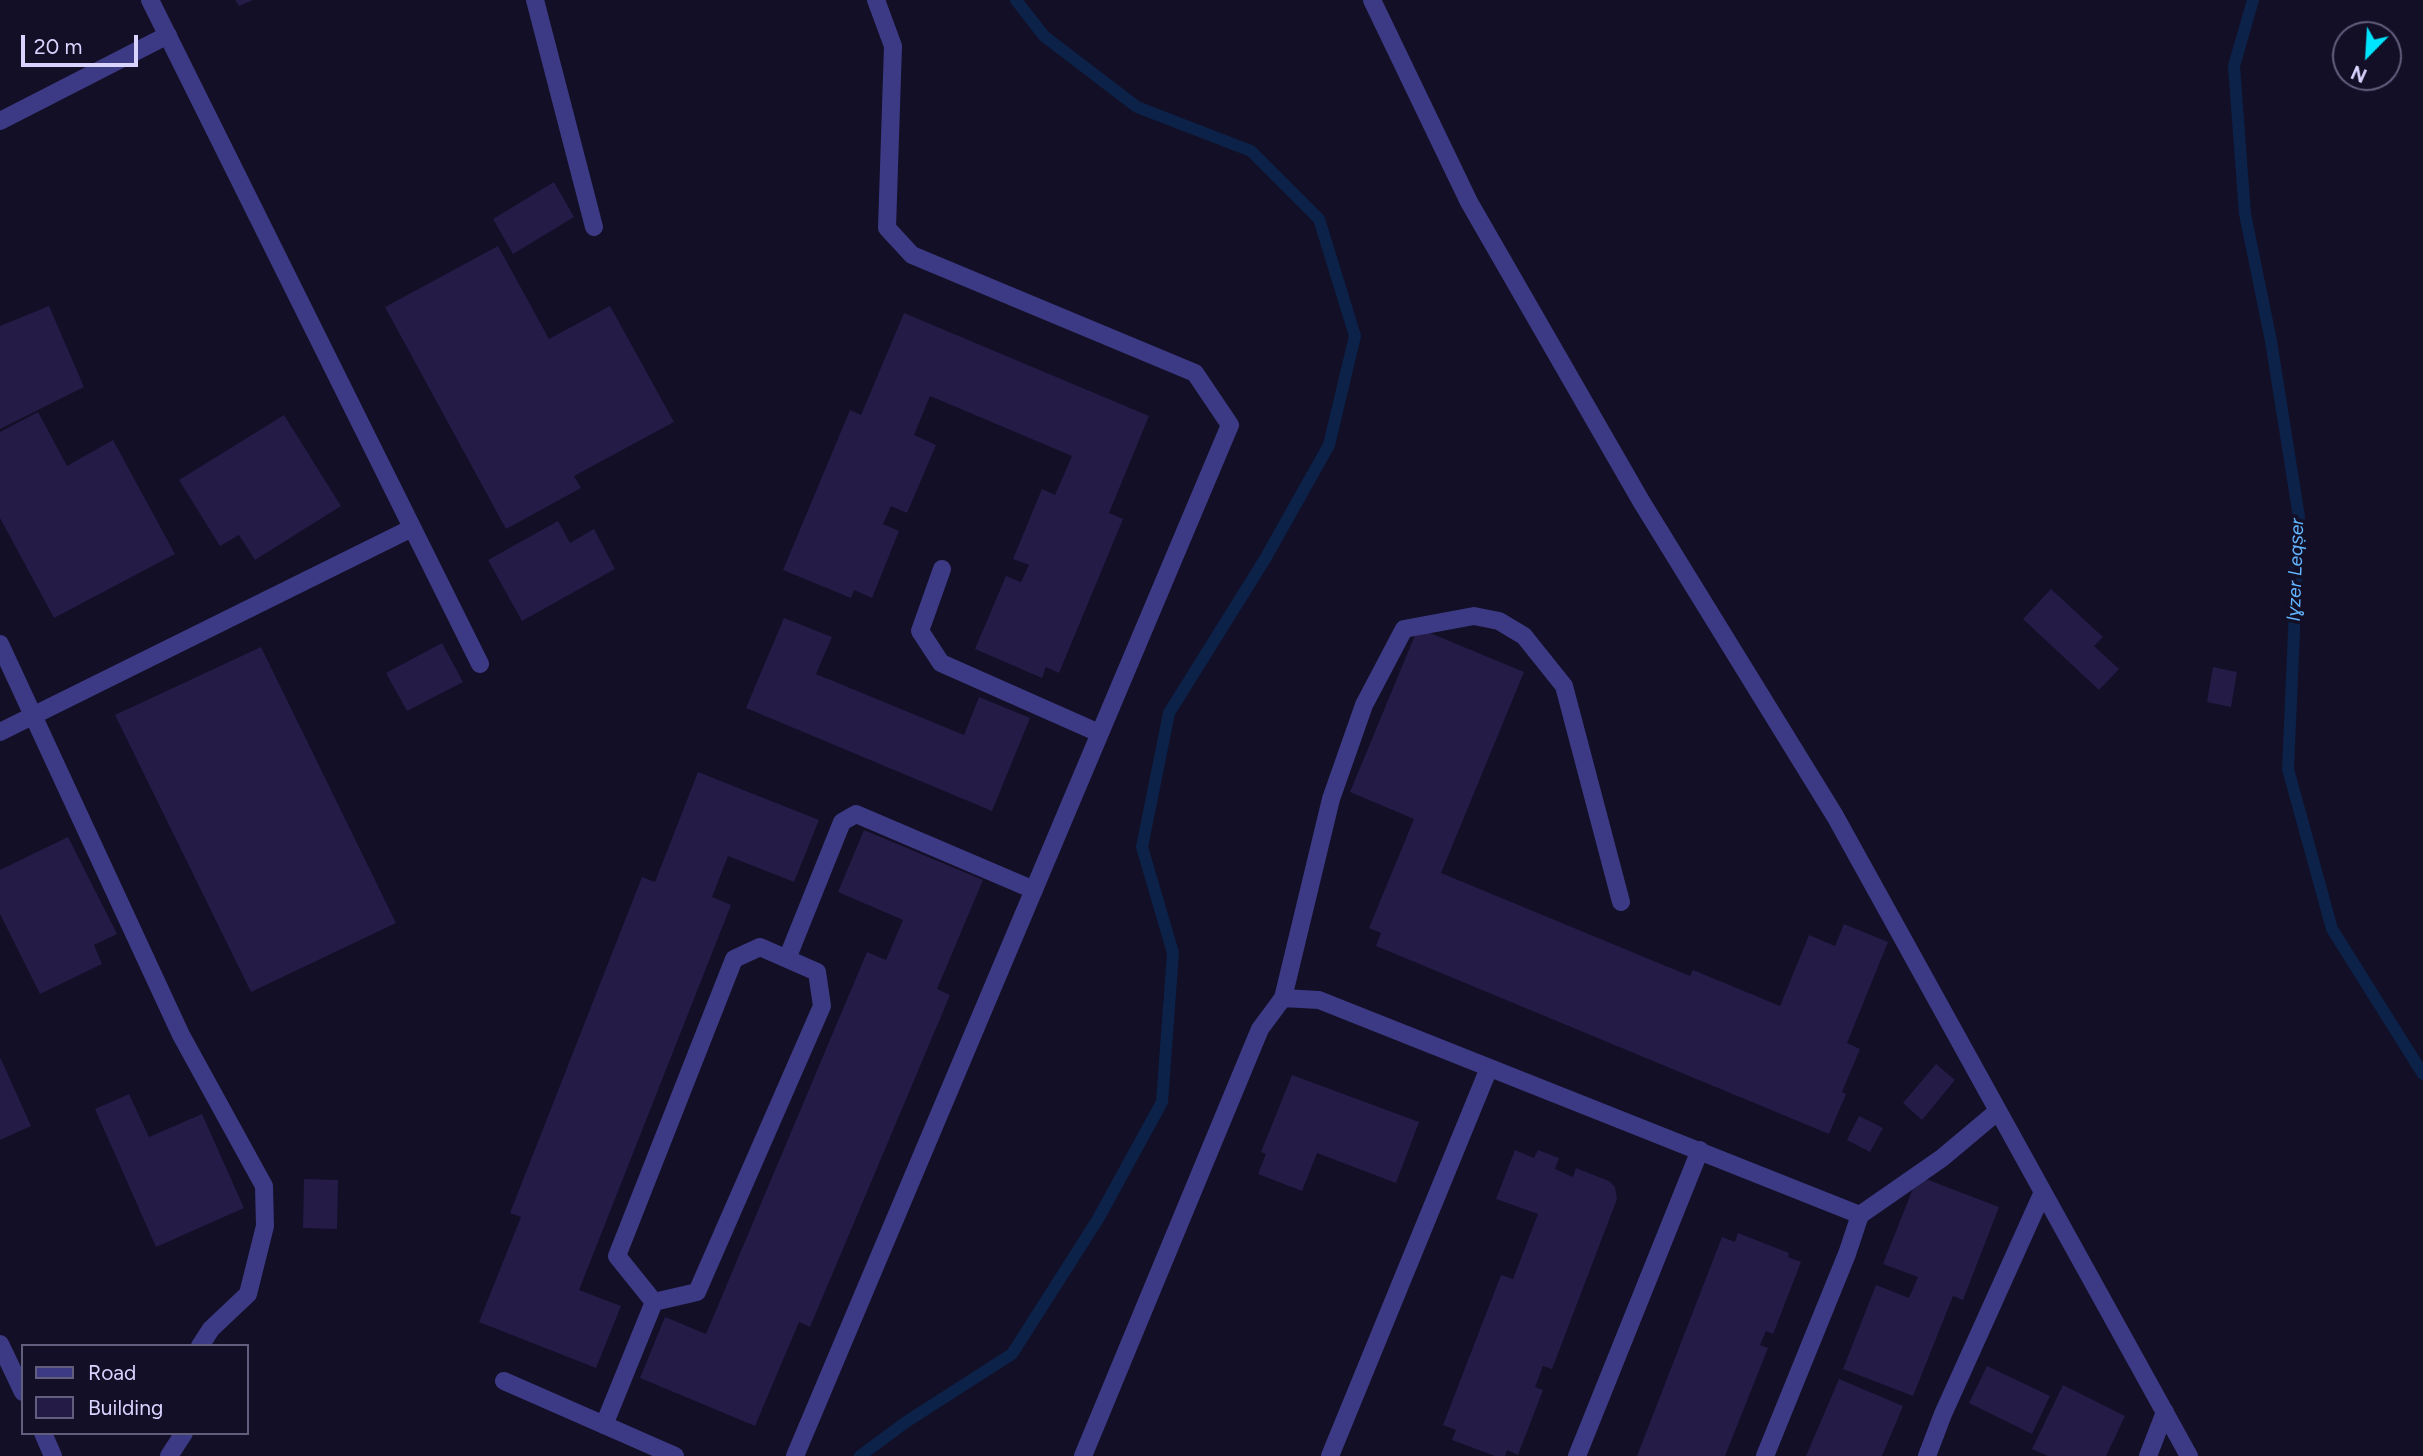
<!DOCTYPE html>
<html>
<head>
<meta charset="utf-8">
<style>
  body { margin:0 }
  #map { position:relative; width:2423px; height:1456px; overflow:hidden; background:#130f26; font-family:Figtree,sans-serif }
  canvas { display:block }
  .legend { position:absolute; left:21px; top:1344px; width:228px; height:91px; box-sizing:border-box; background:#130f26; border:2px solid #625e7d; margin:0; padding:9px 12px; list-style:none; font-size:21px; color:#d9d4ff }
  .legend li { display:flex; align-items:center; gap:14px; height:35px }
  .legend b { width:35px; border:2px solid #625e7d }
  .north { position:absolute; left:2332px; top:21px; width:70px; height:70px; box-sizing:border-box; background:#130f26; border:2px solid #625e7d; border-radius:50%; rotate:204deg; font-size:19px; font-weight:700; line-height:28px; text-align:center; color:#d9d4ff }
  .north::after { content:''; display:block; margin:auto; width:24px; height:32px; background:#00e5ff; clip-path:polygon(50% 0,100% 100%,50% 72%,0 100%) }
  .scale { position:absolute; left:21px; top:35px; width:117px; height:32px; box-sizing:border-box; border:4px solid #d9d4ff; border-top:0; padding-left:9px; font-size:21px; line-height:24px; white-space:nowrap; color:#d9d4ff; -webkit-text-stroke:5px #130f26; paint-order:stroke }
</style>
</head>
<body>
<div id="map">
<canvas width="2423" height="1456"></canvas>
<ul class="legend">
<li><b style="height:9px;background:#3d3a85"></b>Road</li>
<li><b style="height:19px;background:#241b47"></b>Building</li>
</ul>
<div class="north">N</div>
<div class="scale">20 m</div>
</div>
<script>
const g = document.querySelector('canvas').getContext('2d');
g.lineJoin = 'round';
function trace(path, color, width, dash) {
  g.strokeStyle = color;
  g.lineWidth = width;
  g.lineCap = dash ? 'butt' : 'round';
  g.setLineDash(dash || []);
  g.stroke(path);
}
function fill(path, color) {
  g.fillStyle = color;
  g.fill(path, 'evenodd');
}
function write(font, color, halo, rows, align = 'center') {
  g.font = font + ' Figtree,sans-serif';
  g.lineWidth = 7;
  g.setLineDash([]);
  g.textBaseline = 'middle';
  g.strokeStyle = halo;
  g.fillStyle = color;
  for (const [text, x, y, turn = 0] of rows) {
    g.save();
    g.translate(x, y);
    g.rotate((+turn || 0) * Math.PI / 180);
    g.textAlign = isNaN(turn) ? turn : align;
    if (halo) g.strokeText(text, 0, 0);
    g.fillText(text, 0, 0);
    g.restore();
  }
}
const stream = new Path2D(`
  M2253,0l-19,66 11,148 26,127 28,176 -11,252 44,160 91,145
  M860,1456l46,-34 106,-68 86,-135 64,-117 11,-149 -31,-106 27,-134 96,-154 64,-114 26,-109 -36,-117 -68,-68 -114,-44 -93,-71 -28,-36`);
const building = new Path2D(`
  M235,0h18l-14,6z
  M554,182l20,35 -61,37 -20,-35z
  M498,246l51,93 61,-33 64,116 -100,54 7,12 -75,41 -121,-222z
  M49,306l35,81 -84,42v-103z
  M904,313l245,103 -40,97 14,6 -64,154 -13,-6 -4,11 -67,-29 31,-73 15,6 8,-17 -16,-6 29,-70 13,6 17,-39 -142,-60 -16,39 22,10 -29,68 -16,-7 -8,18 16,7 -27,67 -18,-8 -3,8 -68,-28 67,-160 11,5z
  M38,412l29,54 46,-26 62,114 -121,64 -54,-100v-86z
  M284,415l57,91 -86,54 -16,-25 -19,11 -41,-66z
  M558,521l12,22 24,-14 21,40 -93,52 -34,-61z
  M2051,589l52,48 -9,9 25,23 -20,21 -76,-71z
  M784,618l48,19 -16,37 148,61 15,-38 51,21 -38,93 -246,-103z
  M1418,628l106,44 -83,201 249,103 3,-6 87,36 29,-71 26,11 9,-22 44,18 -41,101 13,6 -18,43 4,2 -17,40 -453,-188 5,-13 -12,-5 45,-109 -64,-27z
  M442,643l21,39 -56,29 -21,-38z
  M261,647l135,276 -145,69 -136,-277z
  M2213,667l24,5 -6,35 -24,-5z
  M698,772l121,48 -25,62 -66,-26 -16,41 19,8 -152,385 42,16 -25,62 -117,-46 42,-105 -11,-4 132,-336 13,5z
  M864,830l119,50 -46,109 13,6 -140,332 -11,-5 -44,104 -115,-48 25,-61 41,17 161,-382 19,8 17,-40 -65,-28z
  M68,837l49,97 -23,11 8,19 -62,30 -40,-80v-44z
  M0,1057l31,69 -31,14z
  M1936,1064l19,16 -33,40 -19,-17z
  M1292,1075l127,47 -23,61 -79,-30 -15,38 -44,-17 8,-20 -5,-2z
  M129,1094l20,43 53,-23 42,94 -88,39 -61,-138z
  M1859,1116l24,12 -13,24 -23,-12z
  M1515,1150l19,8 4,-8 21,8 -4,11 18,8 3,-9 33,13 6,6 2,12 -65,170 -9,-3 -8,21 8,3 -25,65 -11,-5 -2,6h-10l-43,-16 4,-10 -13,-5 58,-150 12,4 25,-65 -42,-15z
  M1918,1176l81,31 -36,93 -10,-4 -40,100 -70,-27 33,-84 33,13 9,-21 -35,-13z
  M304,1179l34,1 -1,49 -34,-1z
  M1738,1233l51,20 -1,4 13,5 -28,72 -7,-3 -6,14 8,3 -43,108h-88l85,-219 13,5z
  M1987,1366l63,30 -18,38 -63,-31z
  M1839,1379l64,27 -21,50h-76z
  M2063,1385l62,31 -19,40h-58l-16,-7z`);
const service = new Path2D(`
  M535,0l59,227
  M942,569l-22,62 21,32 158,70
  M787,959l55,-137 14,-8 178,76
  M1283,998l48,-199 33,-94 40,-76 70,-13 25,5 25,15 40,50 57,216
  M604,1425l50,-123 43,-10 125,-286 -5,-34 -57,-25 -26,12 -117,297 37,46
  M1330,1456l159,-388`);
const minor = new Path2D(`
  M150,0l330,664
  M1372,0l97,202 172,299 194,315 354,640
  M0,121l168,-86
  M0,644l181,391 83,151 1,40 -17,68 -37,35 -11,17
  M0,732l412,-204
  M0,1344l23,48
  M504,1381l171,75
  M43,1433l10,23
  M169,1456l15,-23
  M795,1456l435,-1031 -35,-52 -283,-118 -25,-27 6,-182 -17,-46
  M1083,1456l177,-427 23,-31 36,2 541,215
  M1577,1456l123,-306
  M1765,1456l82,-202 13,-39 82,-57 56,-47
  M1927,1456l16,-42 100,-222
  M2148,1456l17,-44`);
const waterNames = [
  ["Iɣzer Leqṣer",2296,570,-88]
];
trace(stream, '#0c2248', 12);
fill(building, '#241b47');
trace(service, '#3d3a85', 18);
trace(minor, '#3d3a85', 18);
write('italic 19px', '#62b6ff', '#130f26', waterNames);
</script>
</body>
</html>
